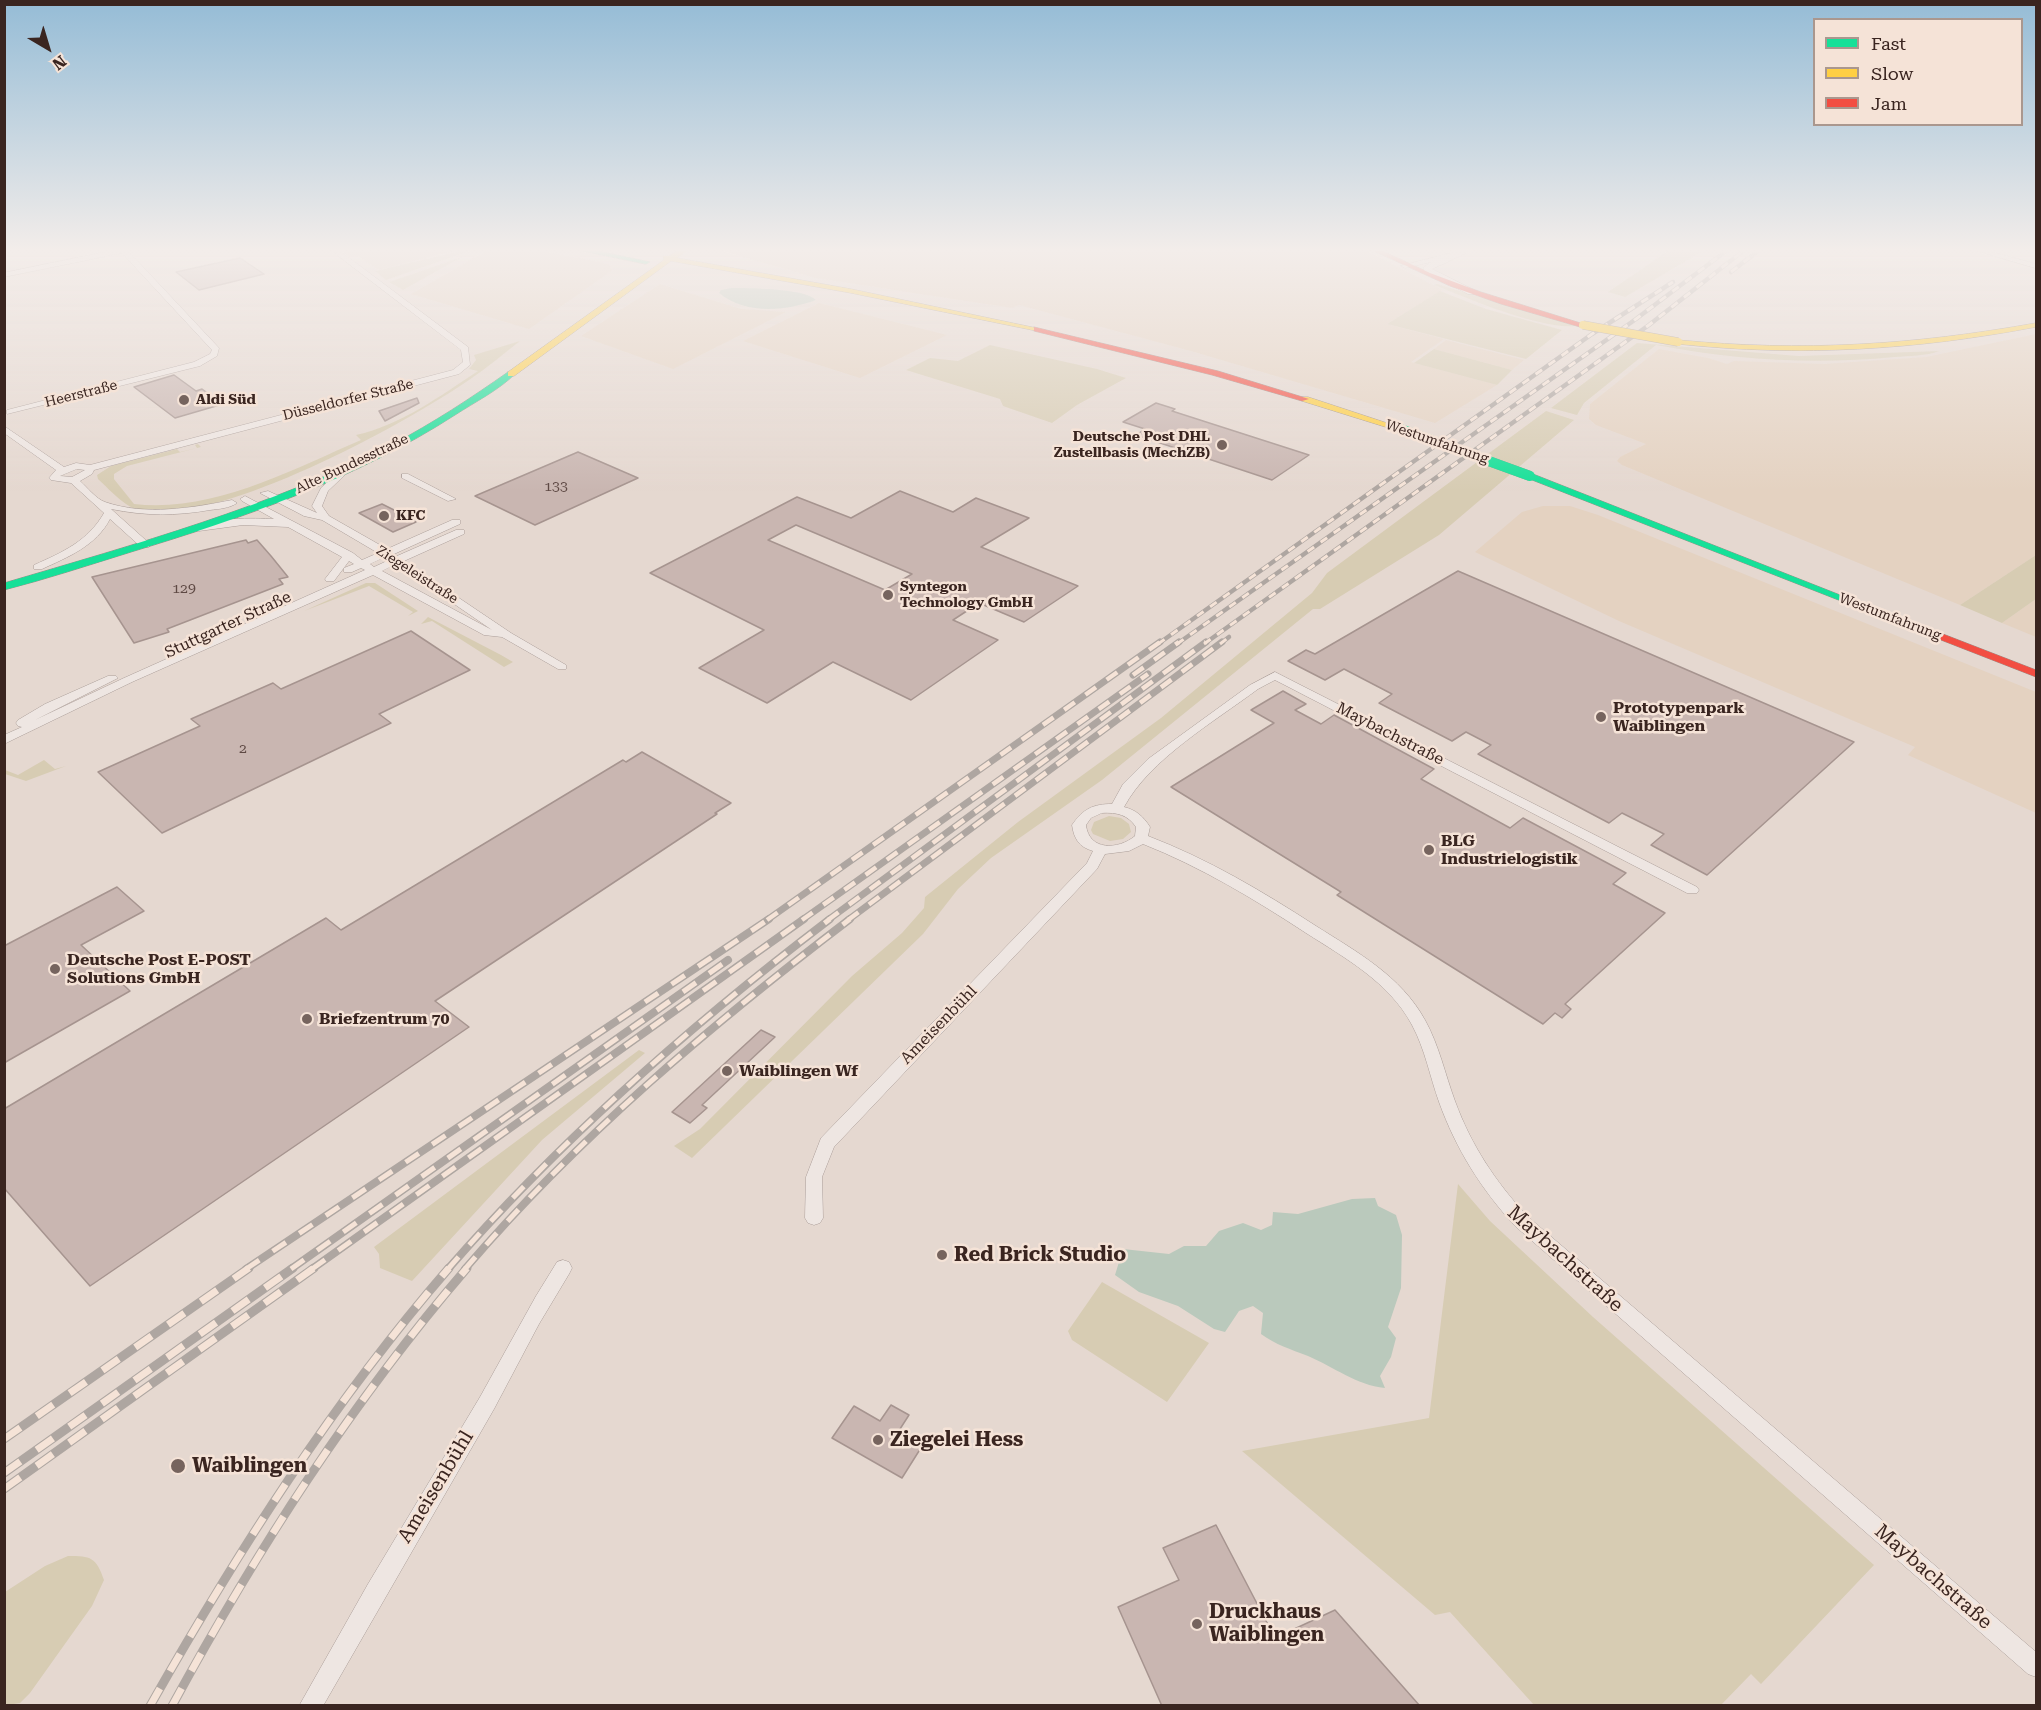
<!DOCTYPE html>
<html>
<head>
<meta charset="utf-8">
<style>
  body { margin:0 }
  #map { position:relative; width:2041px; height:1710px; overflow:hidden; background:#e5d8d0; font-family:"Roboto Serif",serif }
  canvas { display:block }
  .frame { position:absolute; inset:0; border:6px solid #3a2520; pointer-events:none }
  .legend { position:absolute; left:1813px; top:18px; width:210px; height:108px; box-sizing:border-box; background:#f5e3d7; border:2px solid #aa978e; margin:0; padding:8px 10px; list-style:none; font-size:18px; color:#3a2520 }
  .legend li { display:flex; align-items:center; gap:12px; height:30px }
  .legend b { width:30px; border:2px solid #aa978e }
  .north { position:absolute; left:18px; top:18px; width:60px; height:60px; -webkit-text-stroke:4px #f5e3d7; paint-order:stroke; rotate:142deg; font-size:16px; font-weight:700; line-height:24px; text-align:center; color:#3a2520 }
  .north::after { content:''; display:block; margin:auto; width:21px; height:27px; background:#3a2520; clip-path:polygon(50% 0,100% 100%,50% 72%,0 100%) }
</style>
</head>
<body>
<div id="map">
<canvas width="2041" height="1710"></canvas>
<div class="frame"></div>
<ul class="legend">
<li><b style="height:8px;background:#16e098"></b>Fast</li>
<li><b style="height:8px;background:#ffcf43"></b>Slow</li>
<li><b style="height:8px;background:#f24e42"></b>Jam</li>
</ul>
<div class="north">N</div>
</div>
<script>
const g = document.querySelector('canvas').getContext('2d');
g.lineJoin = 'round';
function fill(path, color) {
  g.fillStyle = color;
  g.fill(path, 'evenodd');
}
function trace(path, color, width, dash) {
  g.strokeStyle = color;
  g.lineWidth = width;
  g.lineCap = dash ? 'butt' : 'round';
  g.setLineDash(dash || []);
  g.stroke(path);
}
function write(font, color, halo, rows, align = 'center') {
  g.font = font + ' "Roboto Serif",serif';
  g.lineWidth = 5;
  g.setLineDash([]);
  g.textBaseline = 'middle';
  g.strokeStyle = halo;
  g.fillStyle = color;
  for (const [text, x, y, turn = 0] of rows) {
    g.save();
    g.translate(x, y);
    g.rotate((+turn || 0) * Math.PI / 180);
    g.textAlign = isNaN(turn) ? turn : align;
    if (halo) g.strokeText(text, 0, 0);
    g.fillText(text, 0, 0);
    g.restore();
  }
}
const farmland = new Path2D(`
  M342,251h112l-76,19 -20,-14h-10z
  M486,251h57l57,11 9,3 4,5 -84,59 -118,-35z
  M723,251h644l76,39 -56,34 57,15 -33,23 86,23 -62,38 -244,-72 -172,-46 -7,3 -196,-30z
  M660,284l81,25 45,3 -113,57 -92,-33z
  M819,303l128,32 -87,43 -117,-37z
  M2036,334v221l-76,50 -338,-140 -5,-4 3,-4 26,-13 -50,-19 -7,-6 1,-15 69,-55 49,9 19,6 7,-3 90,3 102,-7z
  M1446,340l78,20 -12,10 -78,-21z
  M1543,506h27l28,9 438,177v121l-128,-58 7,-8 -296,-126 -144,-69 47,-40z
  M2036,599v38l-34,-14z`);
const green = new Path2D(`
  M460,251h10l-84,29 -11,-9z
  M1668,251h35l-78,46 -17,-5z
  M462,257l-59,33 -14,-8z
  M1437,284l139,42c-35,4 -109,-28 -142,-41z
  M1440,291l46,18 76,21 -36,29 -139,-35z
  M520,341c-17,13 -33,27 -51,39 -67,46 -243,141 -323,132 -20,-3 -34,-20 -48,-33l-1,-4 14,-9 66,-17 3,3 17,-4 -2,-3 3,-1 3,3 -74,19 -13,8v5l20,25c79,9 157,-34 227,-64l-5,-5c45,-10 84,-39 122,-64l-9,-2 7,-9 -2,-5z
  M1637,343l162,13 140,-5c-12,5 -31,5 -45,6 -79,8 -160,3 -238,-12l-72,58 -7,12 -26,-7z
  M990,345l107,24 29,9 -49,27 -25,18 -49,-17 -3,-7 -94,-29 24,-12 28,3z
  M1434,349l78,21 -15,15 -83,-22z
  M1546,411l28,9 -135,115 -119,74h-7l-211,171 -111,78 -33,31 -35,45 -231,224 -18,-12 26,-17 152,-153 50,-43 22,-25 1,-11 93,-75 143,-104 151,-125 15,-20z
  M2036,555v44l-34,24 -42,-18z
  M366,583h9l43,28 -10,5 5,-4 -44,-26 -65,25z
  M428,617l73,38 12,7 -9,5 -72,-46 -11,3z
  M44,760l11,9 11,-3 -40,15 -21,-7v-4l13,5z
  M1109,816l12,2 8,6 2,8 -8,7 -13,2 -17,-7 -2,-4 3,-8z
  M639,1050l6,3 -103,87 -130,141 -32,-13 -1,-14 -5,-7z
  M1458,1184l32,37 103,96 281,248 -113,119 -10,-10 -30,31h-187l-84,-93 -15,3 -193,-164 187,-33z
  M1102,1282l107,61 -42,59 -95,-62 -4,-9z
  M68,1556c23,0 28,1 36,24l-12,26 -62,87 -10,10 -12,2 -4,-3 1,-110 40,-26z`);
const water = new Path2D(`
  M731,288c18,0 73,0 85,12 -29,11 -71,15 -97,-7l2,-3z
  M1375,1198l3,8 18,9 6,20 -1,53 -13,39 8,11 -5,19 -11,19 5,12c-29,-3 -51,-21 -77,-32 -18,-7 -32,-11 -47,-22l2,-21 -10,-7 -14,5 -14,21 -11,-3 -36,-23 -39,-14 -24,-17 8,-26 46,5 15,-8h22l13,-15 24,-8 18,7 11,-5 1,-13 25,2 54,-15z`);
const building = new Path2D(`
  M240,258l24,16 -65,16 -23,-18z
  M174,375l22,16 6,-2 21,15 -48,14 -41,-31z
  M417,398l2,5 -34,18 -6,-10z
  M1156,403l19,6 -3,2 137,44 -37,25 -136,-45 9,-6 -22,-7z
  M578,452l60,26 -103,47 -60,-29z
  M900,491l53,21 23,-14 53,20 -48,29 97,39 -54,36 -45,-19 -26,17 45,20 -87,60 -78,-38 -66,41 -68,-35 65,-38 -114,-57 147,-76 54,21zM796,525l116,49 -27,16 -117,-50z
  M382,504l10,5 24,13 -23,10 -34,-19z
  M246,540l2,3 9,-3 14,16 17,21 -9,2 4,5 -116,45 2,3 -35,11 -42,-66z
  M1458,571l396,171 -147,133 -56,-30 13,-11 -42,-21 -13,10 -131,-69 13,-9 -25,-13 -14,9 -73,-38 13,-9 -48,-25 -19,11 -37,-19 18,-11 9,4z
  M411,631l59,39 -91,44 12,9 -229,110 -64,-61 102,-46 -9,-7 82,-36 8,6z
  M1283,691l23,13 -11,6 26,14 13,-9 100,54 -13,10 89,49 13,-10 103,55 -13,11 52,29 -100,91 6,5 -9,9 -7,-5 -12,11 -206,-129 4,-3 -170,-105 103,-64 -23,-13z
  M642,752l89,51 -16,10 2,1 -282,187 34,26 -379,259 -86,-98v-79l322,-191 15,12 282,-170 3,2z
  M117,887l27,24 -63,34 49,46 -126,72v-117z
  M761,1030l14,7 -73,68 5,3 -17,15 -18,-11z
  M891,1405l18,10 -9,14 24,14 -22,35 -70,-40 22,-32 26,15z
  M1216,1525l59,113 60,-28 85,96h-258l-44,-99 61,-27 -16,-32z`);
const street = new Path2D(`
  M109,251h19l91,97 -2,8 -17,10 -193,48v-4l187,-48 16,-8 2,-4 -90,-97 -118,24v-4z
  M332,251h8l128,96 2,18 -11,9 -365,96 -2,4 -12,7c7,6 16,18 25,21 40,14 87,6 127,-2l5,3c-7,5 -18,6 -27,7 -34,6 -65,6 -99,-1l38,34v4h-8l-31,-28c-14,27 -42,38 -68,50h-8v-4c29,-13 54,-24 70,-52l-33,-30 -20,-3 -2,-2 7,-8 -52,-37v-7l60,41 12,-4 14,2 363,-95 10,-8 -2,-12zM77,469l8,1 -13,7 -12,-1z
  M1458,251h13l-39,18 42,21v4h-6l-44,-23v-4l7,-5 -26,6 -4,-2z
  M1977,251h12l47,13v4z
  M342,468l8,2 -22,21 -6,15 7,10 58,33 65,-29h8v4l-66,30 3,2 59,-26h8v4l-60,27 107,72 55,32v4h-8l-56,-32 -18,-2 -111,-60 -241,107 -128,62v-9l18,-8 -4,-1 -2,-3 2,-3 27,-16 63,-28h8l2,2 -83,42 89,-42 241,-108 -4,-2 -9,4h-8v-4l10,-4 -5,-3 -15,20h-8l-1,-2 17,-22 -54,-30 -45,-2 -44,6 -5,-3c15,-11 61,-10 80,-9l-32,-18 -2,-2 5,-3 108,57 9,7 16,-7 -56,-33 -18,-4 -44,-23 8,-2 49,22 -5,-7 9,-18zM385,557l4,3 -15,7 -4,-3zM396,564l96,66 -110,-59z
  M402,474h6l48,25 -8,2 -46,-23z
  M1275,672l422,215 2,3 -2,3h-10l-412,-213 -17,9c-44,33 -108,70 -134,118 12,3 19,9 26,20l-2,9c60,23 114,55 168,90 41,26 85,50 109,94 14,25 20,54 30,81 16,44 40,80 72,115l509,436v25l-8,-3 -513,-448c-34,-37 -59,-77 -76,-124 -9,-25 -14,-53 -27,-77 -23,-43 -67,-67 -106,-92 -52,-34 -105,-66 -163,-89l-14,7 -24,3 -8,15 -263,278 -12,30 1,41 -3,5 -6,2 -6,-2 -3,-5 1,-41 15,-39 266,-275 6,-12c-14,-4 -19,-12 -21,-26 11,-16 21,-21 40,-21l11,-20 25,-25 102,-74zM1102,813c15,-1 26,2 34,14l-1,9c-17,14 -46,15 -49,-11l5,-7z
  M563,1260l6,2 3,6 -3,6 -30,50 -45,85 -171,297h-24l69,-122 112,-187 56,-101 21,-34z`);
const fast = new Path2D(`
  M582,251h17l51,11 -4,2z
  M508,372l7,2c-16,16 -40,28 -60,41 -99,64 -212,103 -324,137 -42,13 -84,27 -127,38v-7c132,-39 266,-76 389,-139 40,-21 78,-46 115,-72z
  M1527,474h6l340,134 -5,3 -4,-1 -337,-132z`);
const slow = new Path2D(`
  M677,251h9l-9,7 174,31 190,40 -4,2 -186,-38 -180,-32 -157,115h-6v-4l156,-112 -1,-4h6z
  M2036,323v4c-121,23 -235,30 -358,17l-4,-2 4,-2c125,12 235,5 358,-17z
  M1302,397h6l91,30 -7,2 -90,-28z`);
const jam = new Path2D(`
  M1374,251h9l47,22 51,19 106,33 -7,2 -79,-23 -51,-18z
  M1034,327l184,44 91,28 -7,2 -90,-26 -178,-44z
  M1868,605l168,65v7l-172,-67 -1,-2z`);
const railFar3 = new Path2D(`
  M1731,272l27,-21
  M1158,644l434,-310 81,-52
  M1177,644l459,-325 90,-68
  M1204,644l445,-319 94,-74
  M1220,644l9,-7`);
const railFar2 = new Path2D(`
  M1133,675l46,-33
  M767,920l393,-278
  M802,920l346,-246
  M828,920l378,-278
  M848,920l374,-278`);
const railFar1 = new Path2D(`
  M246,1269l523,-350
  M291,1269l437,-309
  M312,1269l492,-350
  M448,1269c114,-131 244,-245 382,-350
  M465,1269c114,-133 246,-244 385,-350`);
const rail = new Path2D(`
  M4,1439l245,-171
  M4,1473l289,-205
  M4,1489l310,-221
  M150,1706c88,-155 182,-303 299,-438
  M172,1706c85,-156 179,-303 295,-438`);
const fastBridge = new Path2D(`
  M1395,427l135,49`);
const slowBridge = new Path2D(`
  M1583,325l95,17`);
const markers = [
  [184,400,6,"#76645e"],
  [1222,445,6,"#76645e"],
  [384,516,6,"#76645e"],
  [888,595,6,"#76645e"],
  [1601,717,6,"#76645e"],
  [1429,850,6,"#76645e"],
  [55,969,6,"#76645e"],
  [307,1019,6,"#76645e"],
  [727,1071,6,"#76645e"],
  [942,1255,6,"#76645e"],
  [878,1440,6,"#76645e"],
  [178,1466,8,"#76645e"],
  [1197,1624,6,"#76645e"]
];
const farStreetnames = [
  ["Heerstraße",81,394,-14],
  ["Düsseldorfer Straße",348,400,-14],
  ["Westumfahrung",1437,442,19],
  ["Alte Bundesstraße",352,464,-25],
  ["Ziegeleistraße",417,575,33],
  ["Westumfahrung",1890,617,21]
];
const farPoinames = [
  ["Aldi Süd",196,400],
  ["Deutsche Post DHL",1210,437,"right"],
  ["Zustellbasis (MechZB)",1210,453,"right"],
  ["KFC",396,516],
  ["Syntegon",900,587],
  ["Technology GmbH",900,603]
];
const numberNames = [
  ["133",556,487],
  ["129",184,589],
  ["2",243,749]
];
const streetNames = [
  ["Stuttgarter Straße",228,625,-25],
  ["Maybachstraße",1390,734,27],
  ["Ameisenbühl",939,1025,-46]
];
const poiNames = [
  ["Prototypenpark",1613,708],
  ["Waiblingen",1613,726],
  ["BLG",1441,841],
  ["Industrielogistik",1441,859],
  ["Deutsche Post E-POST",67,960],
  ["Solutions GmbH",67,978],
  ["Briefzentrum 70",319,1019],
  ["Waiblingen Wf",739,1071]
];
const nearPoinames = [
  ["Red Brick Studio",954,1255],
  ["Ziegelei Hess",890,1440],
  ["Waiblingen",192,1466],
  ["Druckhaus",1209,1612],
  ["Waiblingen",1209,1635]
];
const nearStreetnames = [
  ["Maybachstraße",1565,1259,42],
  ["Ameisenbühl",436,1487,-59],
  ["Maybachstraße",1933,1577,41]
];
fill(farmland, '#e4d2c1');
fill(green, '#d7ccb3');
fill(water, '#bac9bc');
fill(building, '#c9b6b1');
trace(building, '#a6948f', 1.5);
trace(street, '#ab9e99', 1);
trace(fast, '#9b8e88', 1);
trace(slow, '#9b8e88', 1);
trace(jam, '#9b8e88', 1);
fill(street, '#eee6e2');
fill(fast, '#16e098');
fill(slow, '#ffcf43');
fill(jam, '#f24e42');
trace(railFar3, '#aea6a1', 4.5);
trace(railFar2, '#aea6a1', 7);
trace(railFar1, '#aea6a1', 8);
trace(rail, '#aea6a1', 9);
trace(railFar3, '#f5e3d7', 3, [8]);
trace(railFar2, '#f5e3d7', 4.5, [13]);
trace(railFar1, '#f5e3d7', 5, [16]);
trace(rail, '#f5e3d7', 7, [20]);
trace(fastBridge, '#9b8e88', 10, []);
trace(slowBridge, '#9b8e88', 9, []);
trace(fastBridge, '#16e098', 10);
trace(slowBridge, '#ffcf43', 8);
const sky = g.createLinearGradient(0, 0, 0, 491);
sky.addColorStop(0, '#95bcd6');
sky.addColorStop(0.51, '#f3edea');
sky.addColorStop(1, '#f3edea00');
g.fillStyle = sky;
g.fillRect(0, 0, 2041, 491);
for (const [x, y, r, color] of markers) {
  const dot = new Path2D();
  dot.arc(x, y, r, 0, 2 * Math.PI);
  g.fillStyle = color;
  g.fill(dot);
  trace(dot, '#f5e3d7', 2);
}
write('14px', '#3a2520', '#f5e3d7', farStreetnames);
write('bold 14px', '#3a2520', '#f5e3d7', farPoinames, 'left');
write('14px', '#5e4944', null, numberNames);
write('16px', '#3a2520', '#f5e3d7', streetNames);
write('bold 16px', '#3a2520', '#f5e3d7', poiNames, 'left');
write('bold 20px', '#3a2520', '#f5e3d7', nearPoinames, 'left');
write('20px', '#3a2520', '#f5e3d7', nearStreetnames);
</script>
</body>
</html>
